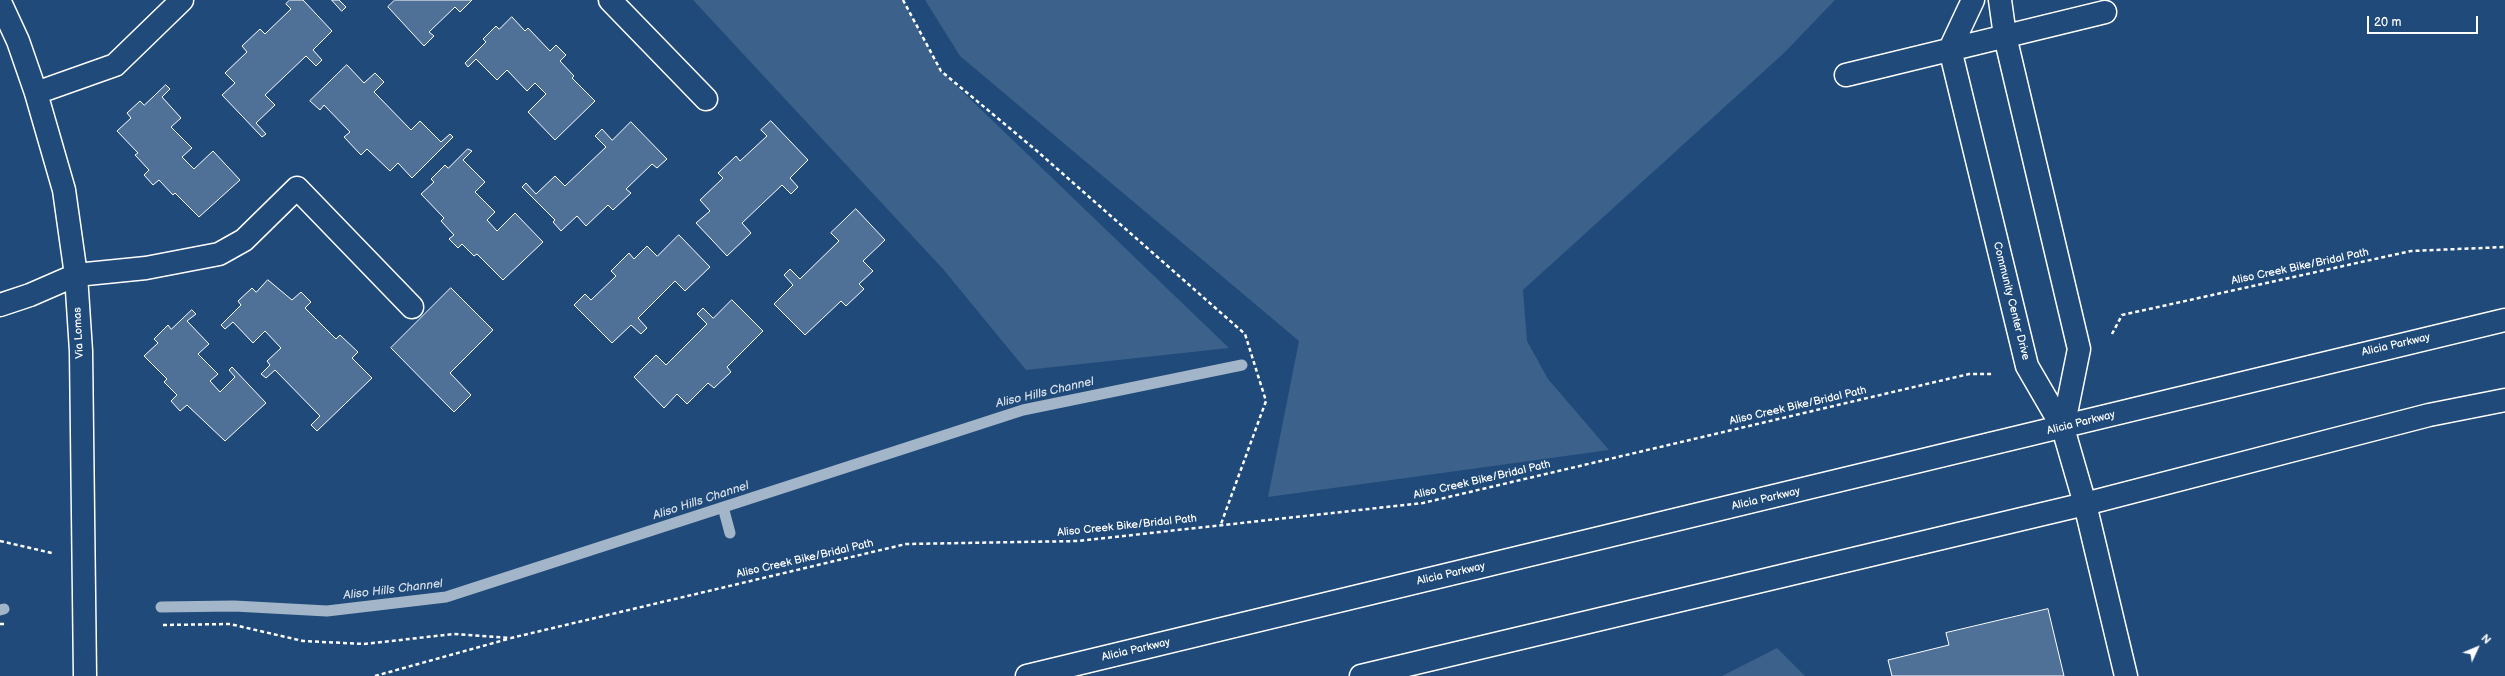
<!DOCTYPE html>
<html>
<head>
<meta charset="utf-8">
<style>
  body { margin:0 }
  #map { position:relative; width:2505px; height:676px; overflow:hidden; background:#1f4a7a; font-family:"Balsamiq Sans",sans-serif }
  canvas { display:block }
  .north { position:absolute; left:2457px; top:628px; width:40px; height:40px; -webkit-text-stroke:3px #1f4a7a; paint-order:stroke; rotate:46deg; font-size:11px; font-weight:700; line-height:16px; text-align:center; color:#fff }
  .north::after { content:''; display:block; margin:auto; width:14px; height:18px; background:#fff; clip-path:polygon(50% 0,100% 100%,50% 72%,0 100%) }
  .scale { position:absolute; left:2367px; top:16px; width:111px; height:18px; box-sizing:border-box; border:2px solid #fff; border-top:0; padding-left:5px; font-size:12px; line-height:14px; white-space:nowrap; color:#fff; -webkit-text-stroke:3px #1f4a7a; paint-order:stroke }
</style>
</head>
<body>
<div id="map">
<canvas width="2505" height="676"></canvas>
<div class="north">N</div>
<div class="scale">20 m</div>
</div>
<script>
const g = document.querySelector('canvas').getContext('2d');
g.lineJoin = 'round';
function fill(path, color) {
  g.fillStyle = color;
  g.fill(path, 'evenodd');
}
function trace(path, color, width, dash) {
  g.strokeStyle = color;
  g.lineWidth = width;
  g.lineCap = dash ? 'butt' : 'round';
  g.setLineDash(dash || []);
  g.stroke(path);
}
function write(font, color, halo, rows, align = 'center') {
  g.font = font + ' "Balsamiq Sans",sans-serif';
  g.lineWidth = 3;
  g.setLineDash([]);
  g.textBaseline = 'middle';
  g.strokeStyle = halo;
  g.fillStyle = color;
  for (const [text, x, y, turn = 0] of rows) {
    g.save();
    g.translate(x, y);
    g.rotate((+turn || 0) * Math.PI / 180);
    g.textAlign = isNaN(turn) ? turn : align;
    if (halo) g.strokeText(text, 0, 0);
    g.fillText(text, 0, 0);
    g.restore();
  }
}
const green = new Path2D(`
  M693,0h210l38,71 288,277 -203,22 -83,-101z
  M925,0h910l-51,53 -261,237 4,51 21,38 61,71 -341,47 31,-156 -339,-285z
  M1777,648l28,28h-83z`);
const stream = new Path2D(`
  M723,507l7,26
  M161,607l73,-1 93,5 119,-14 577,-187 219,-45
  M0,610l4,-1`);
const building = new Path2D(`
  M290,0h13l29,31 -19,19 9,10 -6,6 -10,-10 -41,39 10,10 -19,18 10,11 -4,3 -40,-42 13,-12 -10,-10 22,-21 -5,-6 18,-17 5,5 26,-25 -5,-5z
  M332,0h7l7,7 -4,4z
  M395,0h77l-12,12 -5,-5 -26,25 5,4 -10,10 -36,-39z
  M512,17l13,14 3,-3 22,23 6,-6 10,10 -6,6 14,15 -2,2 23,23 -40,39 -27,-28 18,-18 -11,-11 -8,8 -20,-21 -10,10 -21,-21 -8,8 -3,-4 21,-21 -3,-3 13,-13 3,3z
  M347,65l17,18 11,-10 9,9 -10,10 37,38 9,-9 21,21 9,-8 3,3 -41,41 -14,-15 -8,8 -23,-22 -6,6 -17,-18 6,-5 -26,-27 -4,5 -10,-9z
  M166,85l4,4 -8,8 19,21 -10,9 21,21 -10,9 12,12 19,-18 27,29 -41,37 -24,-24 -2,2 -14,-15 -6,5 -9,-10 5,-5 -14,-15 3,-2 -21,-22 14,-13 -4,-5 13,-12 4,4z
  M771,121l37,39 -18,18 8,9 -7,7 -9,-9 -40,38 9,10 -24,23 -31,-33 14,-12 -10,-11 23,-22 -5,-5 18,-17 4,5 27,-25 -6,-6z
  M631,122l36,37 -10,9 -5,-4 -26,25 5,4 -18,17 -5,-5 -22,21 -9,-10 -16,15 -8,-9 2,-2 -33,-33 4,-4 10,11 19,-18 10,10 41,-39 -11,-11 7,-7 10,11z
  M468,149l4,2 -9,9 22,22 -10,10 20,20 -8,8 10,11 18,-18 28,29 -40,38 -26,-26 -3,2 -12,-12 -4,4 -9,-9 5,-4 -13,-14 3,-3 -23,-24 13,-12 -3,-3 14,-14 3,3z
  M856,209l29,31 -22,21 10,10 -14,13 5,5 -18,17 -5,-5 -36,34 -31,-31 19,-19 -9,-10 6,-6 10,10 39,-38 -8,-8z
  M679,235l31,32 -25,24 -10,-10 -37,37 9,10 -6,6 -10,-9 -19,18 -38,-38 11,-11 6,6 25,-24 -5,-5 18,-18 5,6 13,-13 10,10z
  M268,280l24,20 9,-8 10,10 -6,6 31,31 4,-4 18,17 -6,6 20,20 -55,53 -6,-6 9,-9 -45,-46 -9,8 -5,-4 9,-9 -3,-4 14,-13 -16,-17 -12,12 -20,-21 -8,7 -4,-4 20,-20 -3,-4 14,-13 4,4z
  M451,288l42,42 -43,43 21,22 -17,17 -63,-64z
  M732,300l31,31 -36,36 4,5 -17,16 -6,-5 -21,21 -10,-10 -13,14 -30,-31 22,-22 10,10 41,-41 -10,-10 6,-6 10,10z
  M192,310l4,4 -9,7 22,23 -11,10 20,20 -8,7 10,11 15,-15 -6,-7 3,-3 34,36 -41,38 -38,-36 -7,6 -9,-10 6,-6 -13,-13 3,-3 -23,-23 14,-13 -4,-4 14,-14 3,4z
  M2048,609l16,67h-172l-4,-16 61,-15 -3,-12z`);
const path = new Path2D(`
  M903,0l38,71 96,80 208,183 21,67 -45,123
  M2112,334l10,-19 289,-64 94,-4
  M0,541l52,12
  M0,624h4
  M163,625l67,-1 73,17 61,3 90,-10 57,4 395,-94 172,-3 345,-38 546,-129h25
  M375,676l133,-37`);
const minor = new Path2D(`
  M610,0l96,99
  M1973,0l-23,49 77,317 36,62
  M2000,0l5,36 74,313 -16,79
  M0,2l18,39 18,52 28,97 12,85 5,76 4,325
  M1846,75l259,-63
  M36,93l79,-28 67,-65
  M0,305l30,-10 46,-20 70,-7 73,-14 25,-14 53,-52 115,119
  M2085,504l41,172`);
const major = new Path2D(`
  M2063,428l22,76
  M1027,676l1478,-356
  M1361,676l724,-172 344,-89 76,-15`);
const streetNames = [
  ["Aliso Creek Bike/Bridal Path",2300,267,-12],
  ["Community Center Drive",2011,301,76],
  ["Via Lomas",79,333,-93],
  ["Alicia Parkway",2396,345,-13],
  ["Aliso Creek Bike/Bridal Path",1798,406,-13],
  ["Alicia Parkway",2081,423,-14],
  ["Aliso Creek Bike/Bridal Path",1482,480,-13],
  ["Alicia Parkway",1766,499,-13],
  ["Aliso Creek Bike/Bridal Path",1127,526,-6],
  ["Aliso Creek Bike/Bridal Path",805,559,-13],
  ["Alicia Parkway",1451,574,-13],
  ["Alicia Parkway",1136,650,-13]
];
const waterNames = [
  ["Aliso Hills Channel",1045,393,-13],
  ["Aliso Hills Channel",701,501,-18],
  ["Aliso Hills Channel",393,590,-7]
];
fill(green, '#3c618b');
trace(stream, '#a3b5c8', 11);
fill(building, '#507197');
trace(building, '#fff', 1);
trace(minor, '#fff', 25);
trace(major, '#fff', 25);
trace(path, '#fff', 2.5, [4, 3]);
trace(minor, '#1f4a7a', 22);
trace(major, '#1f4a7a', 22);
write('11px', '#fff', '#1f4a7a', streetNames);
write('italic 12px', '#d8e0e8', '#1f4a7a', waterNames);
</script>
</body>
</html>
